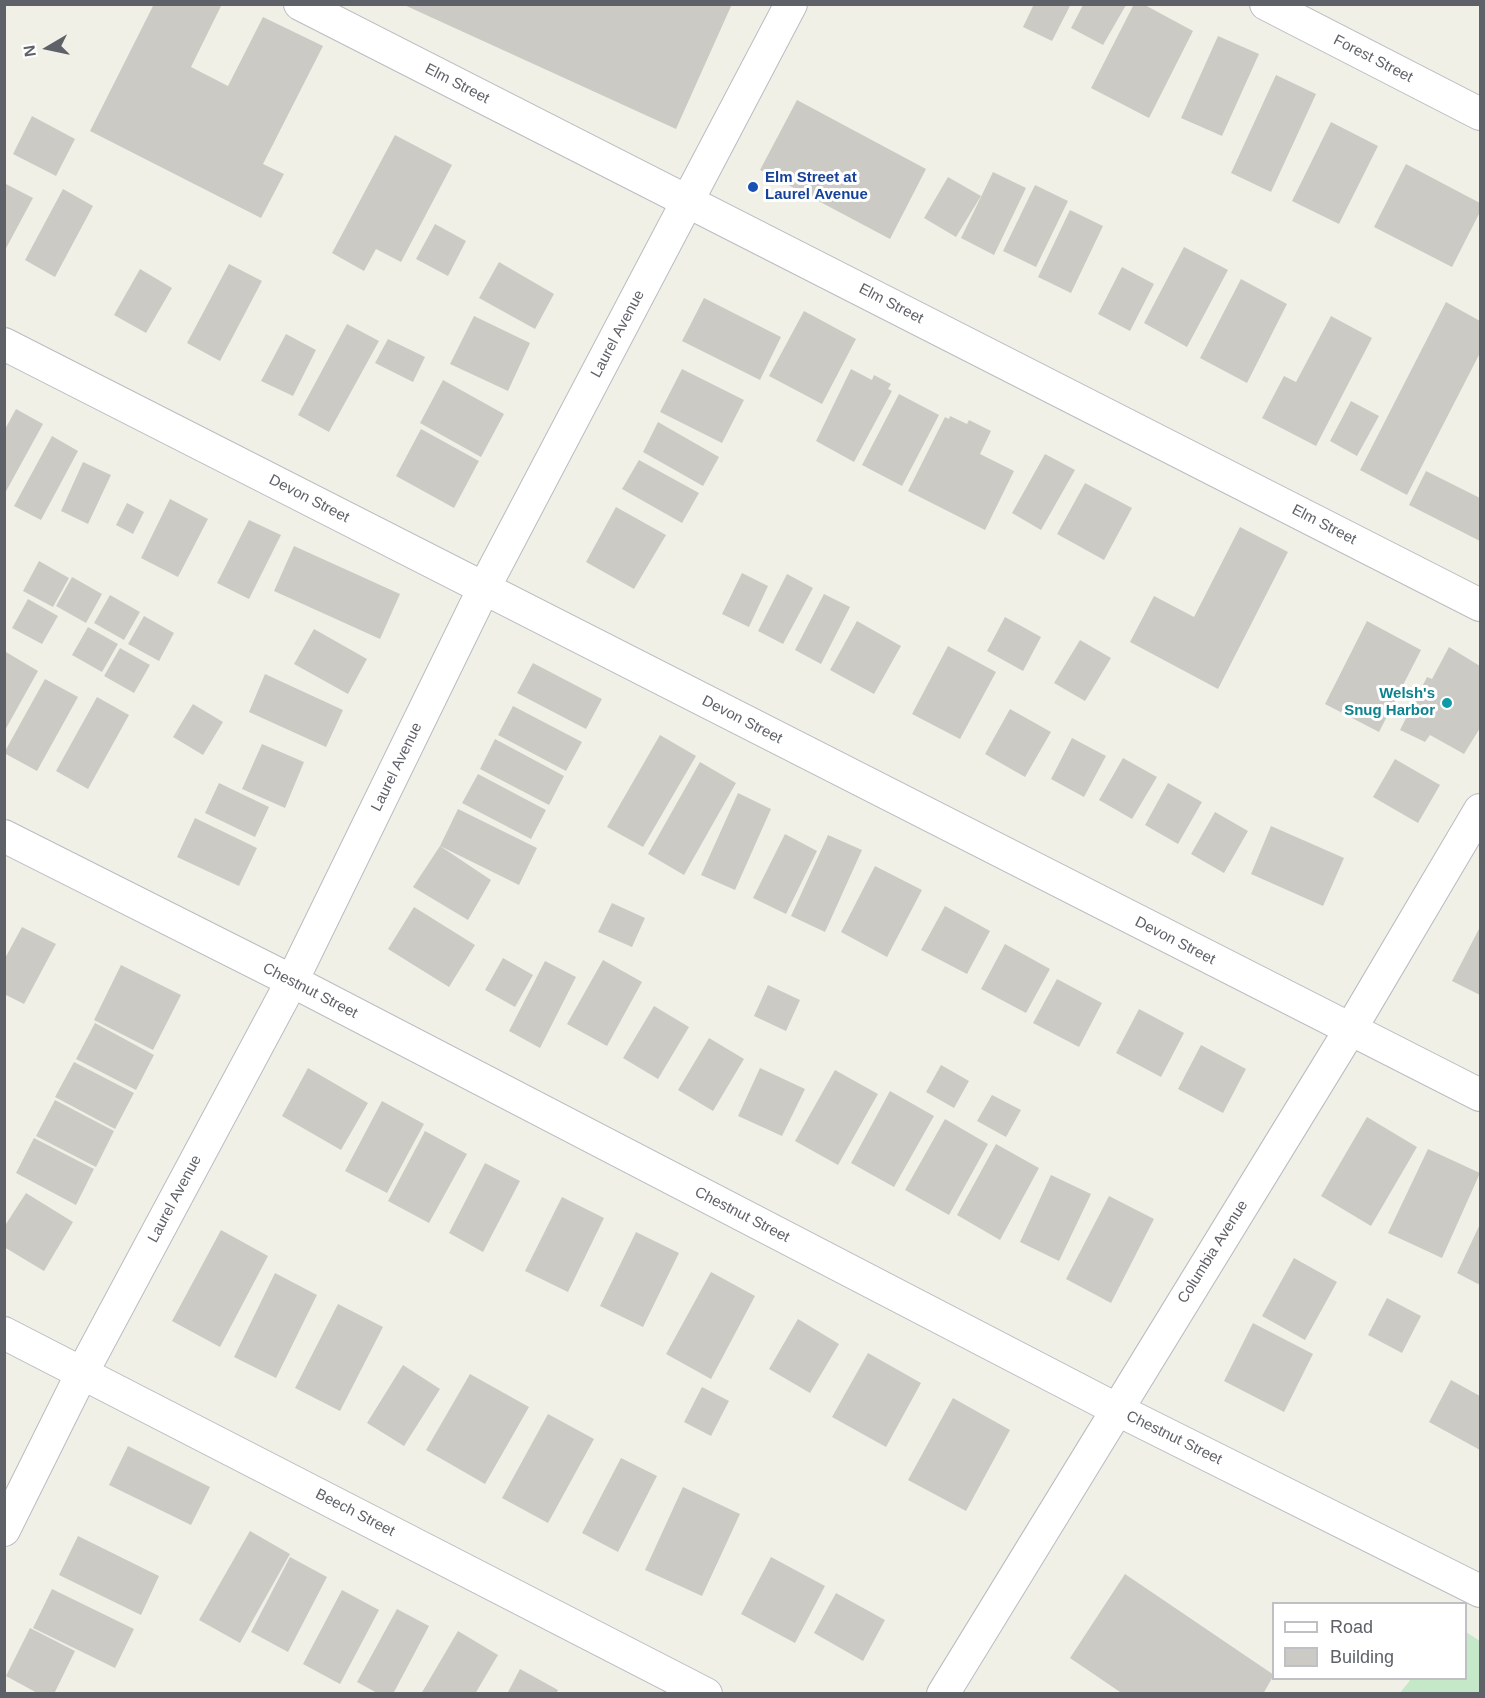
<!DOCTYPE html>
<html>
<head>
<meta charset="utf-8">
<style>
  body { margin:0 }
  #map { position:relative; width:1485px; height:1698px; overflow:hidden; background:#f1f0e7; font-family:Helvetica,sans-serif }
  canvas { display:block }
  .frame { position:absolute; inset:0; border:6px solid #5e6268; pointer-events:none }
  .legend { position:absolute; left:1272px; top:1602px; width:195px; height:78px; box-sizing:border-box; background:#fff; border:2px solid #bfc0c3; margin:0; padding:8px 10px; list-style:none; font-size:18px; color:#5e6268 }
  .legend li { display:flex; align-items:center; gap:12px; height:30px }
  .legend b { width:30px; border:2px solid #bfc0c3 }
  .north { position:absolute; left:18px; top:18px; width:60px; height:60px; -webkit-text-stroke:4px #fff; paint-order:stroke; rotate:261deg; font-size:16px; font-weight:700; line-height:24px; text-align:center; color:#5e6268 }
  .north::after { content:''; display:block; margin:auto; width:21px; height:27px; background:#5e6268; clip-path:polygon(50% 0,100% 100%,50% 72%,0 100%) }
</style>
</head>
<body>
<div id="map">
<canvas width="1485" height="1698"></canvas>
<div class="frame"></div>
<ul class="legend">
<li><b style="height:8px;background:#fff"></b>Road</li>
<li><b style="height:16px;background:#cccac4"></b>Building</li>
</ul>
<div class="north">N</div>
</div>
<script>
const g = document.querySelector('canvas').getContext('2d');
g.lineJoin = 'round';
function fill(path, color) {
  g.fillStyle = color;
  g.fill(path, 'evenodd');
}
function trace(path, color, width, dash) {
  g.strokeStyle = color;
  g.lineWidth = width;
  g.lineCap = dash ? 'butt' : 'round';
  g.setLineDash(dash || []);
  g.stroke(path);
}
function write(font, color, halo, rows, align = 'center') {
  g.font = font + ' Helvetica,sans-serif';
  g.lineWidth = 6;
  g.setLineDash([]);
  g.textBaseline = 'middle';
  g.strokeStyle = halo;
  g.fillStyle = color;
  for (const [text, x, y, turn = 0] of rows) {
    g.save();
    g.translate(x, y);
    g.rotate((+turn || 0) * Math.PI / 180);
    g.textAlign = isNaN(turn) ? turn : align;
    if (halo) g.strokeText(text, 0, 0);
    g.fillText(text, 0, 0);
    g.restore();
  }
}
const green = new Path2D(`
  M1466,1632l14,9v52h-80l11,-14 55,-1z`);
const building = new Path2D(`
  M154,4h68l-31,63 37,19 35,-69 60,29 -60,118 21,10 -23,44 -171,-87z
  M402,4h330l-56,125z
  M1034,4h37l-19,37 -29,-14z
  M1134,4h9l50,27 -44,87 -58,-30z
  M1083,5h43l-23,40 -32,-17z
  M1218,36l41,18 -37,82 -41,-18z
  M1276,75l40,19 -45,98 -40,-19z
  M797,100l129,69 -36,70 -130,-69z
  M32,116l43,23 -19,37 -43,-22z
  M1331,122l47,24 -39,78 -47,-23z
  M395,135l57,30 -51,97 -25,-13 -12,22 -32,-18z
  M1406,164l74,39v9l-28,55 -78,-40z
  M993,172l33,16 -32,67 -33,-17z
  M948,177l33,19 -25,41 -32,-19z
  M4,183l29,15 -29,54z
  M1035,185l33,16 -32,66 -33,-16z
  M63,189l30,17 -38,71 -30,-17z
  M1070,210l33,16 -32,67 -33,-16z
  M435,224l31,17 -18,35 -32,-17z
  M1184,247l44,23 -41,77 -43,-24z
  M499,262l55,32 -19,35 -56,-31z
  M229,264l33,17 -42,80 -33,-18z
  M1122,267l32,17 -24,47 -32,-17z
  M140,269l32,19 -26,45 -32,-18z
  M1241,279l46,25 -40,79 -47,-25z
  M704,298l77,39 -21,43 -78,-39z
  M1446,302l34,19v32l-73,142 -47,-25z
  M804,311l52,28 -34,65 -53,-28z
  M474,316l56,27 -22,48 -58,-27z
  M1331,316l41,22 -56,108 -54,-28 22,-42 12,6z
  M347,324l32,17 -50,91 -31,-17z
  M286,334l30,16 -23,46 -32,-15z
  M388,339l37,18 -12,25 -38,-19z
  M682,369l62,31 -22,43 -62,-31z
  M851,369l21,11 2,-5 17,9 -3,5 4,2 -38,71 -38,-21z
  M443,380l61,34 -23,43 -61,-34z
  M899,394l40,21 -37,71 -40,-21z
  M1351,401l28,15 -22,40 -27,-15z
  M16,409l27,15 -39,71v-64z
  M950,416l17,8 2,-4 22,11 -11,23 34,17 -29,59 -77,-39 37,-74 4,2z
  M658,422l61,35 -16,29 -60,-34z
  M421,429l58,32 -25,47 -58,-32z
  M52,436l26,15 -37,69 -27,-14z
  M1045,454l30,16 -34,60 -29,-17z
  M639,460l60,33 -17,30 -60,-34z
  M83,462l28,13 -23,49 -27,-13z
  M1426,471l54,27v43l-71,-36z
  M1085,483l47,25 -28,52 -47,-26z
  M170,499l38,20 -30,58 -37,-19z
  M127,503l17,9 -11,22 -17,-9z
  M616,507l50,28 -32,54 -48,-27z
  M249,520l32,15 -32,64 -32,-16z
  M1240,527l48,25 -70,137 -88,-47 24,-46 40,21z
  M294,546l106,48 -20,45 -106,-48z
  M39,561l30,17 -16,29 -30,-16z
  M742,573l26,13 -19,41 -27,-13z
  M787,574l26,14 -30,56 -25,-13z
  M72,577l30,17 -16,29 -30,-17z
  M824,594l26,13 -29,57 -26,-14z
  M110,595l30,17 -16,28 -30,-17z
  M28,599l30,17 -16,28 -30,-16z
  M144,616l30,17 -15,28 -31,-17z
  M1005,617l36,20 -18,34 -36,-20z
  M857,621l44,25 -27,48 -44,-24z
  M1367,621l54,29 -42,82 -54,-28z
  M88,627l30,17 -16,28 -30,-17z
  M314,629l53,30 -19,35 -54,-30z
  M1080,640l31,18 -26,43 -31,-18z
  M948,646l48,26 -36,67 -48,-25z
  M1449,647l31,19v62l-16,26 -34,-19 -5,7 -25,-12 27,-53 5,2z
  M120,648l30,17 -16,28 -30,-17z
  M6,652l32,19 -34,61v-78z
  M533,663l69,36 -16,30 -69,-36z
  M265,674l78,36 -17,37 -77,-35z
  M45,679l33,18 -41,74 -33,-18z
  M97,697l32,18 -41,74 -32,-18z
  M193,704l30,18 -20,33 -30,-18z
  M513,706l69,36 -16,29 -68,-36z
  M1010,709l41,23 -26,45 -40,-23z
  M660,735l36,21 -53,91 -36,-20z
  M1072,738l34,18 -22,41 -33,-18z
  M495,739l69,37 -15,29 -69,-36z
  M262,744l42,18 -19,46 -43,-19z
  M1123,758l34,19 -25,42 -33,-19z
  M1395,759l45,26 -22,38 -45,-26z
  M700,762l36,21 -52,92 -36,-21z
  M478,774l68,36 -15,29 -69,-36z
  M219,783l50,24 -14,30 -50,-24z
  M1168,783l34,19 -24,42 -33,-19z
  M738,793l33,16 -36,81 -34,-15z
  M458,809l79,39 -18,37 -79,-39z
  M1215,812l33,19 -24,42 -33,-19z
  M195,818l62,30 -18,38 -62,-29z
  M1271,826l73,32 -21,48 -72,-32z
  M785,834l32,17 -31,63 -33,-16z
  M828,835l34,15 -37,82 -34,-16z
  M440,846l51,34 -23,40 -55,-33z
  M875,866l47,24 -35,67 -46,-25z
  M612,903l33,15 -13,29 -34,-15z
  M945,906l45,25 -23,43 -46,-24z
  M414,907l61,38 -26,42 -61,-38z
  M22,927l34,17 -32,60 -20,-10v-34z
  M1480,927v68l-28,-14z
  M1005,944l45,25 -24,44 -45,-24z
  M503,958l30,17 -18,32 -30,-17z
  M603,960l39,22 -35,64 -40,-22z
  M545,961l31,16 -36,71 -31,-17z
  M121,965l60,30 -28,55 -59,-30z
  M1057,979l45,24 -23,44 -46,-24z
  M768,985l32,15 -14,31 -32,-15z
  M654,1006l35,21 -31,52 -35,-21z
  M1139,1009l45,24 -23,44 -45,-24z
  M95,1023l59,32 -18,35 -60,-31z
  M709,1038l35,21 -31,52 -35,-21z
  M1201,1045l45,24 -23,44 -45,-24z
  M74,1062l60,31 -19,36 -60,-32z
  M941,1065l28,16 -15,27 -28,-16z
  M308,1068l60,35 -27,47 -59,-34z
  M760,1068l45,21 -23,47 -44,-20z
  M835,1070l43,24 -40,71 -43,-24z
  M890,1091l44,25 -40,71 -43,-24z
  M992,1095l29,15 -15,27 -29,-16z
  M55,1100l59,31 -18,36 -60,-31z
  M382,1101l42,23 -37,69 -42,-22z
  M1367,1117l50,30 -46,79 -50,-30z
  M945,1119l43,25 -39,71 -44,-25z
  M425,1131l42,23 -38,69 -41,-22z
  M34,1138l60,31 -18,36 -60,-32z
  M996,1144l43,24 -39,72 -43,-25z
  M1428,1149l52,24 -38,85 -54,-25z
  M485,1163l35,18 -37,71 -34,-19z
  M1051,1175l40,19 -32,67 -39,-19z
  M26,1193l47,29 -29,49 -40,-24v-20z
  M1109,1196l45,23 -43,84 -45,-24z
  M562,1197l42,21 -36,74 -43,-21z
  M1480,1224v61l-23,-12z
  M221,1230l47,26 -48,91 -48,-26z
  M636,1232l43,21 -36,74 -43,-21z
  M1294,1258l43,24 -32,58 -43,-24z
  M711,1272l44,24 -44,83 -45,-25z
  M275,1273l42,22 -41,83 -42,-21z
  M1387,1298l34,18 -19,37 -34,-18z
  M338,1304l45,23 -43,84 -45,-23z
  M798,1319l41,25 -29,49 -41,-24z
  M1253,1323l60,31 -29,58 -60,-31z
  M868,1353l53,30 -35,64 -54,-30z
  M403,1365l37,24 -36,57 -37,-23z
  M470,1374l59,33 -44,77 -59,-34z
  M1451,1380l29,16v54l-51,-28z
  M702,1387l27,14 -18,35 -27,-14z
  M953,1398l57,32 -44,81 -58,-31z
  M548,1414l46,25 -46,84 -46,-25z
  M128,1446l82,41 -19,38 -82,-40z
  M621,1458l36,18 -39,76 -36,-19z
  M683,1487l57,27 -38,82 -57,-26z
  M250,1531l40,23 -50,89 -41,-23z
  M78,1536l81,40 -18,39 -82,-40z
  M290,1557l37,20 -39,75 -37,-20z
  M771,1557l54,29 -30,57 -54,-29z
  M1125,1574l149,101 -11,19h-140l-53,-36z
  M52,1589l82,40 -19,39 -82,-40z
  M342,1590l37,20 -39,74 -37,-20z
  M836,1593l49,27 -22,41 -49,-28z
  M397,1609l32,17 -36,68h-14l-22,-12z
  M30,1628l45,23 -21,43h-15l-33,-18z
  M458,1631l40,24 -23,39h-54z
  M520,1669l38,21 -2,4h-49z`);
const minor = new Path2D(`
  M300,4l1180,601
  M1266,4l214,110
  M4,344l1476,751
  M4,836l288,145 824,428 364,182
  M4,1333l702,361
  M4,1530l78,-157 210,-392 192,-393 307,-584
  M943,1694l407,-664 130,-220`);
const markers = [
  [753,187,6,"#1a4fb4"],
  [1447,703,6,"#0f9aa8"]
];
const streetNames = [
  ["Forest Street",1373,59,27],
  ["Elm Street",457,84,27],
  ["Elm Street",891,304,27],
  ["Laurel Avenue",618,334,-62],
  ["Devon Street",309,499,27],
  ["Elm Street",1324,525,27],
  ["Devon Street",742,720,27],
  ["Laurel Avenue",397,767,-64],
  ["Devon Street",1175,941,27],
  ["Chestnut Street",310,991,27],
  ["Laurel Avenue",175,1199,-62],
  ["Chestnut Street",742,1215,27],
  ["Columbia Avenue",1213,1252,-58],
  ["Chestnut Street",1174,1438,26],
  ["Beech Street",355,1513,27]
];
const transitNames = [
  ["Elm Street at",765,178],
  ["Laurel Avenue",765,195]
];
const cultureNames = [
  ["Welsh's",1435,694],
  ["Snug Harbor",1435,711]
];
fill(green, '#c4e8c8');
fill(building, '#cccac4');
trace(minor, '#b9bcc1', 34);
trace(minor, '#fff', 32);
for (const [x, y, r, color] of markers) {
  const dot = new Path2D();
  dot.arc(x, y, r, 0, 2 * Math.PI);
  g.fillStyle = color;
  g.fill(dot);
  trace(dot, '#fff', 2);
}
write('15px', '#5e6268', '#fff', streetNames);
write('bold 15px', '#164399', '#fff', transitNames, 'left');
write('bold 15px', '#0d838f', '#fff', cultureNames, 'right');
</script>
</body>
</html>
